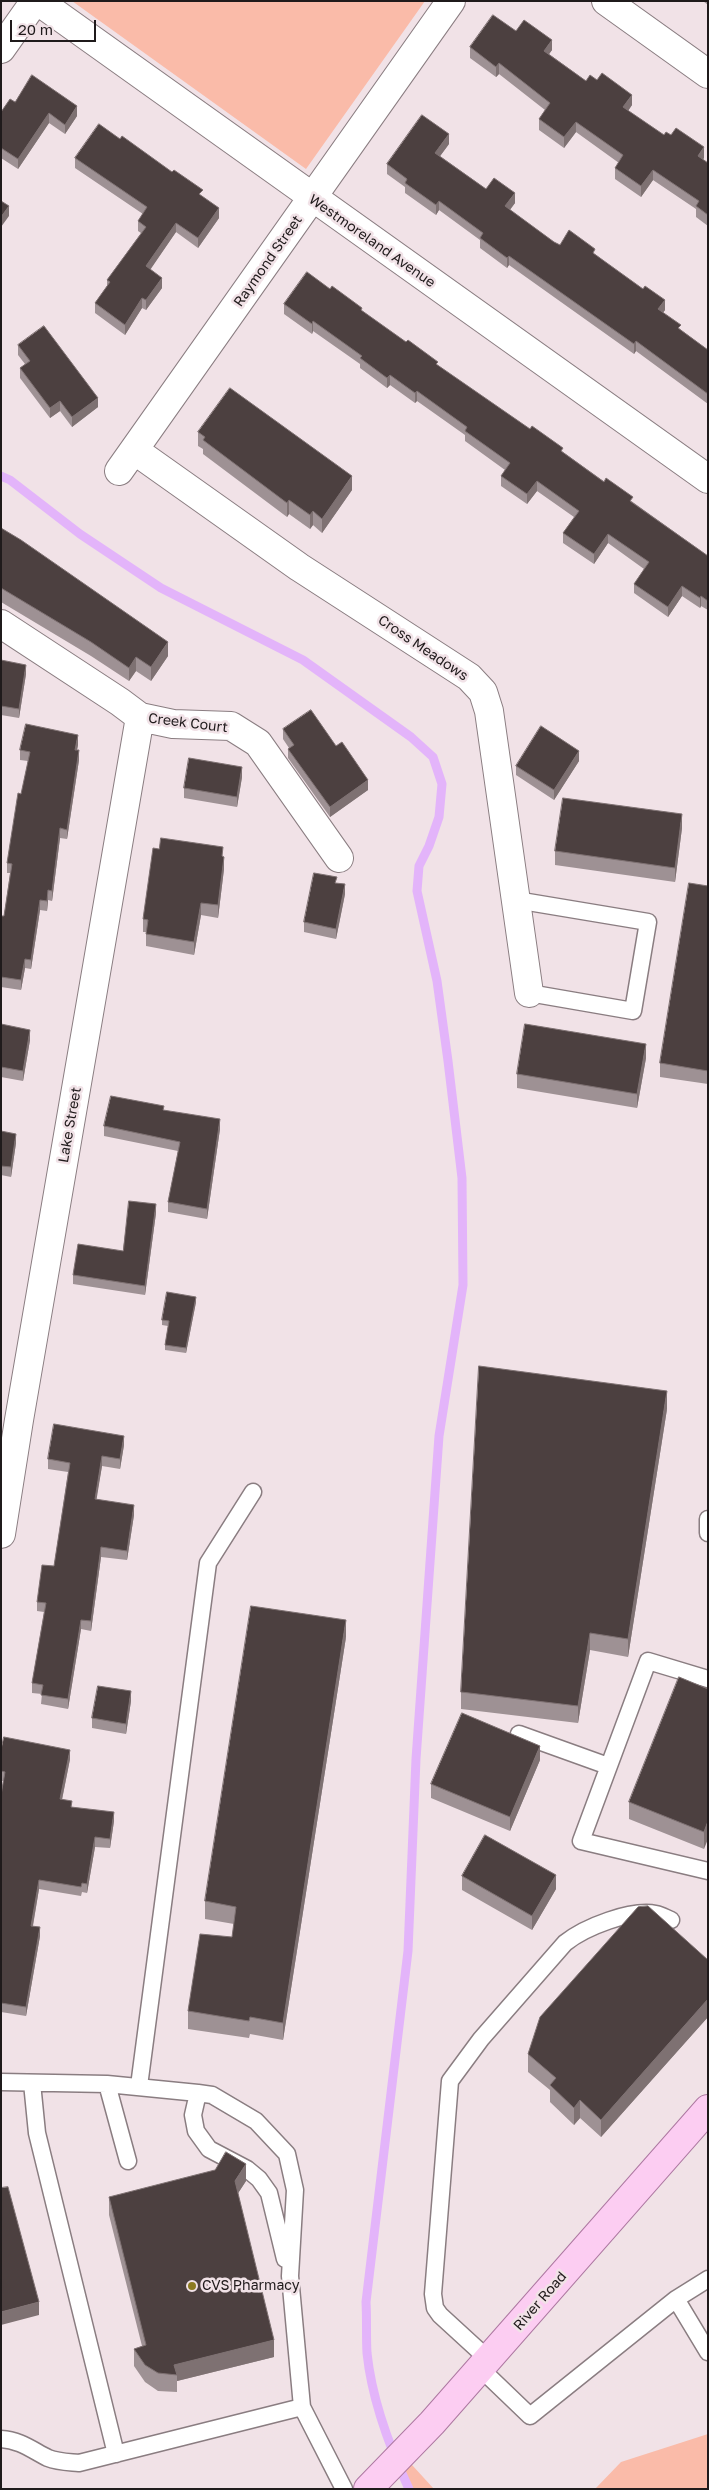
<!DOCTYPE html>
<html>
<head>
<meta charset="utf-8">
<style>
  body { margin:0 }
  #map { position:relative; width:709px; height:2490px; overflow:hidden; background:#f1e2e7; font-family:"Golos Text",sans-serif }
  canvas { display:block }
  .frame { position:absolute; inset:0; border:2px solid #1f1a1b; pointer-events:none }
  .scale { position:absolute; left:10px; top:20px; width:86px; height:22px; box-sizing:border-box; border:2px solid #1f1a1b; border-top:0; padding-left:6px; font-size:15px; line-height:18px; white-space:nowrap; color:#1f1a1b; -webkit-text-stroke:4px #f1e2e7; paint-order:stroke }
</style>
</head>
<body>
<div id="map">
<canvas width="709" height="2490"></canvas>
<div class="frame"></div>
<div class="scale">20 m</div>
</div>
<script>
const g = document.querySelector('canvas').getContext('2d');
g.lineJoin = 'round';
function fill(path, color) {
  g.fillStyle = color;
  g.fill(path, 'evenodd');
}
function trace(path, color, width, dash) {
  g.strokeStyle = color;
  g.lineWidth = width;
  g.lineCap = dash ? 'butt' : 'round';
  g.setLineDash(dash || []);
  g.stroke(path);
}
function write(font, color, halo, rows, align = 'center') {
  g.font = font + ' "Golos Text",sans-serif';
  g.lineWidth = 5;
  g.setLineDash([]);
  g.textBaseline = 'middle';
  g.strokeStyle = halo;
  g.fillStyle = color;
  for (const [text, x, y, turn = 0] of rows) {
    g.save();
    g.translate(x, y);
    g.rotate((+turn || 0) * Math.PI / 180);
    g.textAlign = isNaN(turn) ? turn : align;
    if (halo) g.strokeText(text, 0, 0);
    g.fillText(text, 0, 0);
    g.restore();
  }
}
const green = new Path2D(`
  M72,1h353l-119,168z
  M708,2434v55h-113l26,-27z
  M402,2454l32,35h-30z`);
const stream = new Path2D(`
  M1,476l9,4 70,54 81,54 142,72 108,77 22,20 9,27 -3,33 -10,29 -10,20 -2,25 20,90 11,80 14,117 1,107 -24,151 -23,323 -8,192 -42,351c1,17 0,34 1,51 5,48 22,93 42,136`);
const lane = new Path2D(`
  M516,900l132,22 -15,89 -104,-18
  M708,1519v14
  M708,1679l-60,-18 -67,180 127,30
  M519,1734l89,32
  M1,2082l106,2 91,9 14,2 44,26 31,33 8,36 -5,86 12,131
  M32,2083l5,50 79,321
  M107,2084l21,77
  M139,2086l69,-523 45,-71
  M198,2093l-5,22 3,16 13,18 38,20 12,10 10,14 16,66
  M676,2299l32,53
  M488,2359l-48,-44 -5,-7 -2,-14 17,-213 31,-42 84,-96c20,-16 66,-34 91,-29 5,1 10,4 15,6
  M480,2368l50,48 146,-117 32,-20
  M1,2439c19,1 31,11 47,19 10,4 21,4 31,5l223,-56 42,82`);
const street = new Path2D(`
  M38,1l670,478
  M606,1l102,73
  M1,49l34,-48
  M134,450l165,117 170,110 14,15 6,19 40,282
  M119,471l332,-470
  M1,624l119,78 20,15 33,7 58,2 27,17 81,115
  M1,1534l18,-114 121,-703`);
const primary = new Path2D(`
  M368,2489l64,-66 276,-314`);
const wall = new Path2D(`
  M703,1h5v4z
  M516,31l36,19 -3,4 37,27 46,24 -4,6 36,24 40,23 -1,1 5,4v63l-12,-9v-8l-43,-29 -12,17 -26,-18v-11l4,-5 -43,-31 -12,16 -25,-18v-11l6,-9 -46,-36 -3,3 -26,-19v-11z
  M15,102l62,14 -12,18 -16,-11 -31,46 -17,-11v-46z
  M449,144l-9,12 46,33 29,14 -5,7 44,32 6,3 35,9 70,56 -2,3 18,17 27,20v54l-72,-53 -2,3 -125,-89 -2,3 -27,-20v-8l-41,-30 -3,5 -31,-22v-6l-18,-13v-10z
  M75,158l128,39 16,21 -21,30 -22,-16 -26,37 12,19 -16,22 -4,-2 -17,27 -30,-22v-10l12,-17v-6l34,-47 -3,-2v-10l5,-7 -68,-46z
  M284,304l78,7 76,55 125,86 145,104v54l-7,-4 -1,2 -18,-12 -14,21 -34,-24v-9l10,-15 -36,-26 -14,21 -31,-21v-10l11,-16 -37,-26 -10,13 -26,-18v-10l4,-6 -40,-29v-6l-48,-34 -2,2 -25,-18 -3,3 -27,-20v-4l-47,-33 -1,3 -28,-20z
  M18,345l80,62 -26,20 -12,-16 -10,7 -30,-40v-10l5,-4 -7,-9z
  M198,432l154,58 -30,43 -9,-8 -3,4 -21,-15 -2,3 -84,-63v-5l-5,-3z
  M1,528l167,128 -17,25 -15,-10 -7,10 -38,-25 -90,-54z
  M1,660l25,14 -7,44 -18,-3z
  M283,729l53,17 32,44 -38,27 -42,-59v-9l1,-1 -6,-9z
  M78,745l-1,5 2,10 -12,79 -7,-1 -8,63 -4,-1 -1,11 -7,-1 -9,59 -6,-1 -4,22 -20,-3v-71h3l6,-43h-3v-10l21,-102 -8,-1v-10z
  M579,761l-25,39 -38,-25v-9z
  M242,777l-5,30 -53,-9v-10z
  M682,828l-7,54 -120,-17v-14z
  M223,857l1,12 -6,49 -17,-3 -7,40 -48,-9v-14h-3v-13z
  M337,883l8,11 -9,45 -32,-7v-10z
  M708,886v198l-48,-7v-14z
  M1,1024l29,16 -7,41 -22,-4z
  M646,1058l-9,50 -120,-20v-14z
  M164,1110l56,19 -13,90 -39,-7v-10l10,-51 -74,-15v-10z
  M1,1131l15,12 -5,34 -10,-2z
  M156,1213l-11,82 -72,-11v-9l50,-24z
  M196,1302l-10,51 -21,-3v-5l3,-19 -6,-1v-5z
  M667,1409l-39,248 -38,-7 -12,73 -117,-14v-17z
  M124,1445l-4,24 -18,-3 -6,33 38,16 -7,45 -26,-3 -10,74 -10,-2 -13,80 -27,-5 1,-10 -10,-1v-10l12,-71 -7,-1v-9l17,-36 14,-94 -20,-3v-10z
  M346,1637l-63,403 -33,-6 -1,4 -61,-9v-18l44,-74 2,-13 -29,-5v-18z
  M708,1689l-4,160 -75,-30v-17z
  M131,1701l-5,33 -34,-6v-10z
  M1,1750l69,9 -8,41 10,7 42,14 -4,27 -15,-1 -8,46 -5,-1 -1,4 -42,-7 -6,37 7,10 -14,80 -25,-4v-217l2,-14h-2z
  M540,1760l-30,71 -79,-33v-14z
  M462,1876l94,13 -24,41 -70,-40z
  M708,1960v57l-107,120 -21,-19 -6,7 -24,-23v-12l-22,-18v-18z
  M246,2181l-8,12 36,164 -97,24v11l-19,-1 -13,-9 -11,-16v-17l8,-3 -33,-131v-18z`);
const shadedWall = new Path2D(`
  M552,40v10l-8,11v-10z
  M499,63v11l-3,3v-10z
  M632,95v10l-9,13v-11z
  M77,106v10l-12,18v-9z
  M49,113v10l-31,46v-10z
  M576,122v10l-12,16v-11z
  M449,134v10l-14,19v-10z
  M704,147v11l-6,8v-10z
  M653,170v10l-12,17v-11z
  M515,193v10l-10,13v-10z
  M439,201v9l-3,5v-10z
  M9,206v10l-8,11v-10z
  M219,208v10l-21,30v-10z
  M176,223v9l-30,44v-10z
  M509,256v9l-2,3v-10z
  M162,278v10l-16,22v-10z
  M142,298v10l-17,27v-10z
  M665,300v10l-7,9v-10z
  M313,321v10l-1,3v-10z
  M636,341v10l-2,3v-10z
  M390,375v10l-3,3v-10z
  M417,391v10l-2,2v-10z
  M98,398v9l-26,20v-10z
  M60,401v10l-10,7v-10z
  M352,476v14l-30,43v-14z
  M537,481v10l-10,13v-10z
  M289,500v14l-2,3v-14z
  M313,511v14l-3,4v-14z
  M608,534v9l-14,21v-10z
  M682,586v10l-14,21v-10z
  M701,596v10l-1,2v-10z
  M168,642v14l-17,25v-14z
  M136,657v14l-7,10v-13z
  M26,665v9l-7,44v-9z
  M78,735v10l-3,14v-9z
  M79,750v10l-12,79v-9z
  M579,751v10l-25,39v-10z
  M242,767v10l-5,30v-10z
  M368,780v10l-38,27v-10z
  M682,814v14l-7,54v-14z
  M60,828v10l-8,63v-10z
  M224,857v12l-6,49v-13z
  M345,884v10l-9,45v-10z
  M48,890v10l-1,11v-10z
  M40,900v10l-9,59v-9z
  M201,903v12l-7,40v-13z
  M25,959v9l-4,22v-10z
  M30,1030v10l-7,41v-10z
  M646,1044v14l-9,50v-14z
  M220,1119v10l-13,90v-10z
  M16,1134v9l-5,34v-10z
  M156,1204v9l-11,82v-9z
  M196,1297v5l-10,51v-5z
  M667,1391v18l-39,248v-18z
  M124,1436v9l-4,24v-10z
  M102,1456v10l-7,43v-10z
  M134,1505v10l-7,45v-9z
  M101,1547v10l-10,74v-10z
  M81,1620v9l-13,80v-10z
  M346,1620v17l-63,403v-17z
  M590,1633v17l-12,73v-17z
  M131,1691v10l-5,33v-10z
  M540,1746v14l-30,71v-14z
  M70,1750v9l-10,50v-10z
  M114,1812v9l-4,27v-9z
  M708,1821v18l-4,10v-17z
  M95,1837v10l-8,46v-9z
  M556,1875v14l-24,41v-14z
  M39,1880v9l-8,47v-10z
  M40,1927v9l-14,80v-9z
  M708,1999v18l-107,120v-17z
  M580,2100v18l-6,7v-17z
  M246,2164v17l-11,17v-17z
  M39,2302v13l-38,10v-13z
  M274,2340v17l-97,24v-6l-3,-10z`);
const building = new Path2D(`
  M493,15l23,16 8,-11 28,20 -8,11 42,30 4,-6 7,5 5,-7 30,22 -9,12 41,28 2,-3 5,3 5,-7 28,19 -6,9 10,7v52l-12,-9 3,-5 -46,-31 -12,16 -26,-18 8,-13 -47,-33 -12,15 -25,-18 11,-16 -51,-40 -3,4 -26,-20z
  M32,75l45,31 -12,19 -16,-12 -31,46 -17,-11v-36l9,-13 5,3z
  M422,115l27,19 -14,19 51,36 8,-11 21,15 -10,13 49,36 6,3 9,-15 26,19 -2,4 50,36 2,-3 20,14 -7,9 23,16 -3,3 30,22v44l-72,-53 -2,3 -125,-88 -2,2 -27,-20 3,-5 -44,-32 -3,4 -31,-22 2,-4 -20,-15z
  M99,124l21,15 2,-3 50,36 2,-2 29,20 -4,4 20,14 -21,30 -22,-15 -30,43 16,12 -16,22 -4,-2 -17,27 -30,-22 15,-21 -3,-2 39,-53 -8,-6 9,-14 -72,-49z
  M1,201l8,5 -8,11z
  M307,272l23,17 2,-3 30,22 -1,2 45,32 2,-2 30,22 -2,2 94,65 2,-3 31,22 -2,3 43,31 2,-4 27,19 -3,4 78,55v45l-7,-5 -1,2 -18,-12 -14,21 -34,-23 15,-22 -41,-28 -14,20 -31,-21 16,-22 -42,-30 -10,13 -26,-18 9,-13 -45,-32 2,-4 -50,-36 -2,2 -25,-18 -3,3 -27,-20 2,-2 -49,-35 -1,3 -28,-20z
  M44,326l54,72 -26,19 -12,-16 -10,7 -30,-40 10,-7 -12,-16z
  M230,388l122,88 -30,43 -9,-8 -3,4 -21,-15 -2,3 -84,-63 2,-3 -7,-5z
  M1,528l20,12 147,102 -17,25 -15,-10 -7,11 -38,-26 -90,-54z
  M1,660l25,5 -7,44 -18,-3z
  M311,710l25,36 6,-4 26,38 -38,27 -42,-58 6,-4 -11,-16z
  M26,724l52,11 -3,15h4l-12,80 -7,-2 -8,63 -4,-1 -1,11 -7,-1 -9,60 -6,-1 -4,21 -20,-3v-61h3l8,-52 -5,-1 11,-70 3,1 9,-42 -10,-2z
  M541,726l38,25 -25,39 -38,-24z
  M189,758l53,9 -5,30 -53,-9z
  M563,798l119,16 -7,54 -120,-17z
  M161,838l62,9 -1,9 2,1 -6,48 -17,-2 -7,39 -48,-8 2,-14 -5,-1 10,-71 6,1z
  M314,873l23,4 -2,6 10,1 -9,45 -32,-7z
  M689,883l19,3v185l-48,-8z
  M1,1024l29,6 -7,41 -22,-4z
  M525,1024l121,20 -9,50 -120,-20z
  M111,1096l53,10 -1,4 57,9 -13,90 -39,-7 12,-60 -76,-16z
  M1,1131l15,3 -5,33 -10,-1z
  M129,1201l27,3 -11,82 -72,-11 5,-31 45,7z
  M167,1292l29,5 -10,51 -21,-3 4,-24 -7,-1z
  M479,1366l188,25 -39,248 -38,-6 -12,73 -117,-14z
  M54,1424l70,12 -4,23 -18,-3 -7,43 39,6 -7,46 -26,-4 -10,74 -10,-1 -13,79 -27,-4 2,-10 -11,-2 14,-80 -9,-1 5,-37 12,1 16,-103 -22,-4z
  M251,1606l95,14 -63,403 -33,-6 -1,4 -61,-10 12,-77 32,3 4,-30 -31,-6z
  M679,1677l29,12v132l-4,11 -75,-30z
  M98,1686l33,5 -5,33 -34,-6z
  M462,1713l78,33 -30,71 -79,-33z
  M4,1737l66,13 -10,49 12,2 -1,6 43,5 -4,27 -15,-2 -8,47 -5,-1 -1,4 -42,-7 -8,46 9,1 -14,80 -25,-4v-208l4,-23 -4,-1v-21z
  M485,1835l71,40 -24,41 -70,-40z
  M648,1906l60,54v39l-107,121 -21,-20 -6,8 -24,-23 6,-7 -28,-24 12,-37 98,-110z
  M226,2152l20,12 -11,17 39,159 -100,25 3,10 -19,-2 -13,-8 -11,-16 12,-4 -37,-148 106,-27z
  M8,2187l31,115 -38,10v-124z`);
const markers = [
  [192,2286,5,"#8c7b21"]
];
const streetNames = [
  ["Westmoreland Avenue",372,241,35],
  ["Raymond Street",268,261,-55],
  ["Cross Meadows",423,648,34],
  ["Creek Court",188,723,7],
  ["Lake Street",70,1125,-80],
  ["River Road",540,2301,-49]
];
const poiNames = [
  ["CVS Pharmacy",202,2286]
];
fill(green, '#fabba9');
trace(stream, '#e3b4fa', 9);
trace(lane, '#8a7d81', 19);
trace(street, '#8a7d81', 30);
trace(primary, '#ad78a1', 30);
trace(lane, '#fff', 16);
trace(street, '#fff', 28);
trace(primary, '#fccdf2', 28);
fill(wall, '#9e9194');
fill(shadedWall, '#7e7172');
fill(building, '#4c4040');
trace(building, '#7e7172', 1);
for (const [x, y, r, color] of markers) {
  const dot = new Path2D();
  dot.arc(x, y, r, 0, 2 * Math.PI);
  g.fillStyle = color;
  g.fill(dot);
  trace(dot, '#f1e2e7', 2);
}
write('14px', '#1f1a1b', '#f1e2e7', streetNames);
write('14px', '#1f1a1b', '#f1e2e7', poiNames, 'left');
</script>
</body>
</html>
